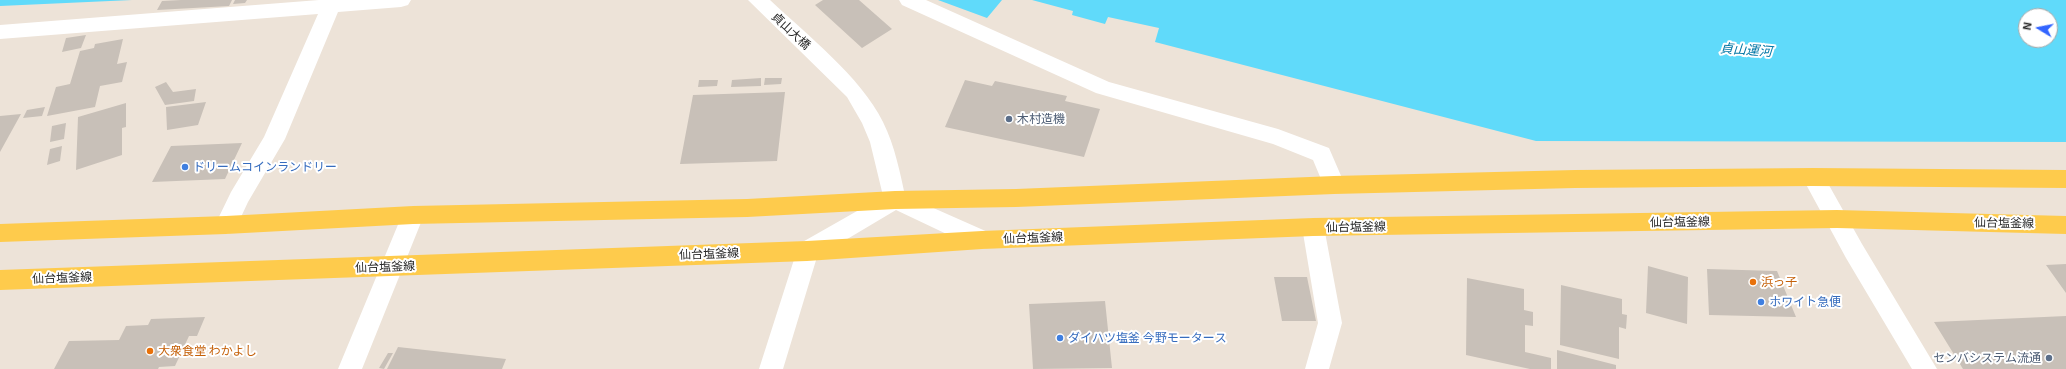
<!DOCTYPE html>
<html>
<head>
<meta charset="utf-8">
<style>
  body { margin:0 }
  #map { position:relative; width:2066px; height:369px; overflow:hidden; background:#ede3d8; font-family:"Exo 2",sans-serif }
  canvas { display:block }
  .north { position:absolute; left:2018px; top:8px; width:40px; height:40px; box-sizing:border-box; background:#fff; border:1px solid #a9a9a9; border-radius:50%; rotate:280deg; font-size:11px; font-weight:700; line-height:16px; text-align:center; color:#292929 }
  .north::after { content:''; display:block; margin:auto; width:14px; height:18px; background:#3365ff; clip-path:polygon(50% 0,100% 100%,50% 72%,0 100%) }
</style>
</head>
<body>
<div id="map">
<canvas width="2066" height="369"></canvas>
<div class="north">N</div>
</div>
<script>
const g = document.querySelector('canvas').getContext('2d');
g.lineJoin = 'round';
function fill(path, color) {
  g.fillStyle = color;
  g.fill(path, 'evenodd');
}
function trace(path, color, width, dash) {
  g.strokeStyle = color;
  g.lineWidth = width;
  g.lineCap = dash ? 'butt' : 'round';
  g.setLineDash(dash || []);
  g.stroke(path);
}
function write(font, color, halo, rows, align = 'center') {
  g.font = font + ' "Exo 2","Noto Sans JP",sans-serif';
  g.lineWidth = 4;
  g.setLineDash([]);
  g.textBaseline = 'middle';
  g.strokeStyle = halo;
  g.fillStyle = color;
  for (const [text, x, y, turn = 0] of rows) {
    g.save();
    g.translate(x, y);
    g.rotate((+turn || 0) * Math.PI / 180);
    g.textAlign = isNaN(turn) ? turn : align;
    if (halo) g.strokeText(text, 0, 0);
    g.fillText(text, 0, 0);
    g.restore();
  }
}
const water = new Path2D(`
  M0,0h132l-132,6z
  M938,0h64l-15,18z
  M1032,0h1034v142l-530,-1 -381,-99 4,-14 -51,-11 -3,7 -33,-9 1,-4zM2026,16h24v24h-24z`);
const building = new Path2D(`
  M181,0h51l-3,6 -72,4 5,-9z
  M235,0h12l-2,3 -12,1z
  M823,0h36l33,29 -30,19 -47,-43z
  M86,35l-5,13 -19,4 4,-14z
  M123,39l-6,25 10,-2 -5,20 -22,4 -5,21 -48,9 9,-29 14,-3 10,-33 14,-3 1,-4z
  M761,78v8l-30,1 1,-7z
  M765,78h17l-1,6 -17,1z
  M699,80h19l-1,6 -19,1z
  M965,80l27,6 3,-5 72,15 -2,5 35,8 -16,48 -139,-30z
  M166,82l7,10 23,-3 -2,12 -29,4 -10,-18z
  M785,92l-8,69 -97,3 13,-69z
  M206,102l-8,23 -31,5 -1,-23z
  M126,103v24l-4,1v27l-46,15 2,-53z
  M45,107l-3,9 -19,2 4,-8z
  M21,114l-21,38v-36z
  M66,123l-2,16 -14,3 2,-16z
  M242,143l-17,36 -73,3 19,-36z
  M62,146l-2,15 -13,4 3,-16z
  M2066,264v29l-20,-28z
  M1648,266l40,11 -1,47 -41,-11z
  M1707,269l70,2 19,46 -87,-2z
  M1274,277h33l9,44h-34z
  M1467,278l57,11v21l9,2v14l-8,-1v27l26,6v11h-21l-64,-14z
  M1561,285l61,14v15l5,1 -1,14 -7,-2v32l-59,-14z
  M1105,301l7,67 -79,1 -4,-65z
  M2066,316v53h-103l-29,-47z
  M205,317l-8,19h-8l-14,30 -16,1 -1,2h-104l15,-28 50,-1 7,-14 22,-1 3,-6z
  M398,347l108,12 -4,10h-115z
  M1557,350l59,15v4h-59z
  M388,353h5l-9,16 -5,-1z`);
const minor = new Path2D(`
  M319,0h92l-3,5 -7,2 -63,5 -53,127 -37,63 -14,30 -8,2 -8,-2 -3,-7 16,-33 33,-55 54,-123 -318,25v-14z
  M899,0h27l183,82 169,47 51,19 16,37 -3,6 -8,3 -8,-3 -13,-31 -40,-16 -177,-51 -194,-88z
  M1813,168l8,3 41,73 75,125h-25l-66,-111 -44,-81 3,-6z
  M895,191l95,42 3,7 -3,7 -8,2 -8,-2 -78,-37 -79,47 -34,112h-24l40,-125 88,-50z
  M413,206l8,3 3,6 -62,154h-24l64,-154 3,-6z
  M1313,218l8,2 3,7 18,96 -13,46h-24l13,-46 -16,-96 3,-7z`);
const tertiary = new Path2D(`
  M748,0h22c36,34 91,77 113,122 12,24 17,51 23,78l-3,6 -8,3 -8,-3 -3,-6 -14,-58 -8,-19 -15,-26z`);
const primary = new Path2D(`
  M1813,168l253,2v18l-253,-2 -238,2 -241,6 -318,13 -121,2 -148,8 -334,7 -187,10 -226,8v-18l226,-8 187,-10 334,-7 148,-8 121,-2 318,-13 241,-6z
  M1837,210l229,6v18l-229,-6 -524,8 -331,13 -175,12 -807,29v-20l807,-29 175,-10 331,-13z`);
const markers = [
  [1009,119,4,"#5c6f8a"],
  [185,167,4,"#3f7fe0"],
  [1753,282,4,"#e8710a"],
  [1761,302,4,"#3f7fe0"],
  [1060,338,4,"#3f7fe0"],
  [150,351,4,"#e8710a"],
  [2049,358,4,"#5c6f8a"]
];
const streetNames = [
  ["貞山大橋",791,31,43],
  ["仙台塩釜線",1680,222,-1],
  ["仙台塩釜線",2004,223,1],
  ["仙台塩釜線",1356,227,-1],
  ["仙台塩釜線",1033,238,-2],
  ["仙台塩釜線",709,254,-2],
  ["仙台塩釜線",385,267,-2],
  ["仙台塩釜線",62,278,-2]
];
const serviceNames = [
  ["木村造機",1017,119],
  ["センバシステム流通",2041,358,"right"]
];
const shopNames = [
  ["ドリームコインランドリー",193,167],
  ["ホワイト急便",1769,302],
  ["ダイハツ塩釜 今野モータース",1068,338]
];
const foodNames = [
  ["浜っ子",1761,282],
  ["大衆食堂 わかよし",158,351]
];
const waterNames = [
  ["貞山運河",1746,50,4]
];
fill(water, '#60dafa');
fill(building, '#c8c0b8');
fill(minor, '#fff');
fill(tertiary, '#fff');
fill(primary, '#fecb4c');
for (const [x, y, r, color] of markers) {
  const dot = new Path2D();
  dot.arc(x, y, r, 0, 2 * Math.PI);
  g.fillStyle = color;
  g.fill(dot);
  trace(dot, '#fff', 1.5);
}
write('12px', '#292929', '#fff', streetNames);
write('12px', '#4e5e75', '#fff', serviceNames, 'left');
write('12px', '#366cbe', '#fff', shopNames, 'left');
write('12px', '#c56008', '#fff', foodNames, 'left');
write('italic 13px', '#0076a5', '#fff', waterNames);
</script>
</body>
</html>
